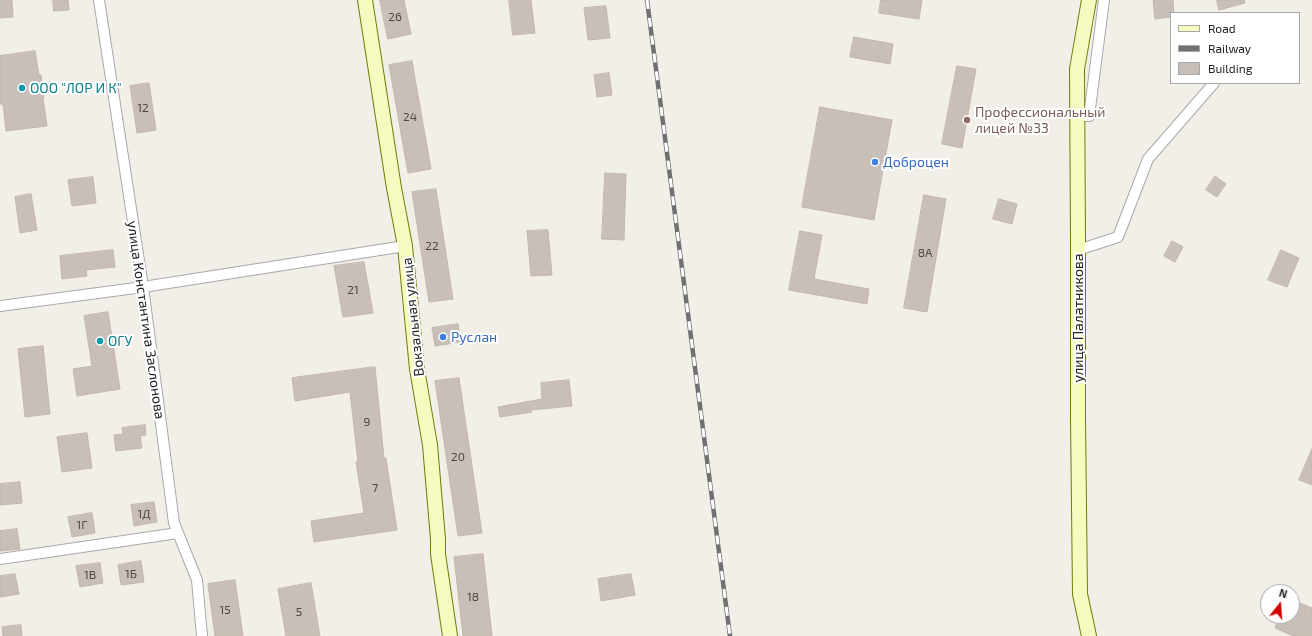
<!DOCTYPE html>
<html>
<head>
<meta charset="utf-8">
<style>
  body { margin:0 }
  #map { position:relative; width:1312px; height:636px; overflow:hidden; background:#f2efe9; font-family:"Exo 2",sans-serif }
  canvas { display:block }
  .legend { position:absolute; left:1170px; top:12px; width:130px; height:72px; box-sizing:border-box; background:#fff; border:1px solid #a7a7a7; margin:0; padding:5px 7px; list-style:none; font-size:12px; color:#222 }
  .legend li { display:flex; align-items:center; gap:8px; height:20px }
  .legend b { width:20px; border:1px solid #a7a7a7 }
  .north { position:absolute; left:1260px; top:584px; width:40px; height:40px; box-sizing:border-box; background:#fff; border:1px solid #a7a7a7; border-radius:50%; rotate:17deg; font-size:11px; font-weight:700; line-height:16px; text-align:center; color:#222 }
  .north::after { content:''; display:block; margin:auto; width:14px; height:18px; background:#d40000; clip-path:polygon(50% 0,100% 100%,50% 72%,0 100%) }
</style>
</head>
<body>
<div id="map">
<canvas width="1312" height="636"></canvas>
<ul class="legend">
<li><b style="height:5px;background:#f7fabf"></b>Road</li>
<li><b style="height:5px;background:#707070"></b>Railway</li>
<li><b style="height:11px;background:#c7bfb8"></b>Building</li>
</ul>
<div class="north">N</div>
</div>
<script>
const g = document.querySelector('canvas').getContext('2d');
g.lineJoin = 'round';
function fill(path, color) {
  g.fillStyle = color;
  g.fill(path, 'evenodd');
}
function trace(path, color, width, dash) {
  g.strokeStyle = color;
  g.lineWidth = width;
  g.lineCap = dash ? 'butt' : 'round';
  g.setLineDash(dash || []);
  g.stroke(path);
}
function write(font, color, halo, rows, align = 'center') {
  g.font = font + ' "Exo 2",sans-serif';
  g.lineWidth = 4;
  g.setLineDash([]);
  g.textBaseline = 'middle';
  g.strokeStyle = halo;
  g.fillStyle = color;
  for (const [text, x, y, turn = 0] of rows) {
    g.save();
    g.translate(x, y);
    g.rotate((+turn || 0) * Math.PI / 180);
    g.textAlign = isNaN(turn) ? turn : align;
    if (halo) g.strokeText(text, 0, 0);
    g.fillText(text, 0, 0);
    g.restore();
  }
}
const building = new Path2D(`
  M0,0h12l1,17 -13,1z
  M53,0h15l1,10 -15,1z
  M380,0h24l7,34 -23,5z
  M509,0h22l4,33 -22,2z
  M881,0h41l-3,19 -40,-6z
  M1173,0l1,13h-3v4l-16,2 -2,-18z
  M1217,0h27l1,3 -26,7z
  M606,6l4,32 -22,2 -4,-32z
  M854,37l39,7 -3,20 -40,-7z
  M35,51l4,24h2l3,23h-1l4,28 -41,5 -3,-27h-3v-48z
  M412,61l19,108 -23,4 -19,-108z
  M957,66l19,3 -14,79 -20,-4z
  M609,73l3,22 -15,2 -3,-22z
  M149,83l7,47 -19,3 -7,-47z
  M820,107l72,13 -18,100 -72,-13z
  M605,173l21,1 -2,66 -22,-1z
  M1215,176l11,8 -9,13 -11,-7z
  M93,177l3,26 -24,3 -4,-26z
  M436,189l17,110 -24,3 -17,-110z
  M31,194l6,36 -17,3 -5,-36z
  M924,195l22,4 -19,113 -23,-4z
  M999,199l18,5 -5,20 -19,-5z
  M548,230l4,45 -21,1 -4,-45z
  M800,231l22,4 -8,44 55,10 -2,15 -78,-14z
  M1172,241l11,6 -8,15 -11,-6z
  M113,250l2,17 -29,3 1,6 -25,3 -2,-23z
  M1281,250l18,8 -12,29 -19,-7z
  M364,262l9,51 -30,4 -9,-51z
  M108,312l12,77 -43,7 -4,-27 19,-3 -8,-50z
  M458,324l3,18 -26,4 -3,-18z
  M43,346l7,68 -25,3 -7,-68z
  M375,367l9,91h2l11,72 -83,12 -3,-21 53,-8 -8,-51h2l-8,-70 -55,9 -3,-23z
  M459,378l23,155 -24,3 -23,-155z
  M569,380l3,26 -41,4 1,2 -32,5 -2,-10 44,-8 -1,-16z
  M145,425l1,10 -6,1 2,12 -26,3 -2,-16 9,-1 -1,-6z
  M87,433l5,35 -30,4 -5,-35z
  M1312,449v36l-13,-5z
  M20,482l2,21 -22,2v-21z
  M154,502l3,20 -23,4 -3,-21z
  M92,513l3,20 -23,4 -4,-20z
  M17,529l3,20 -20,2v-20z
  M483,554l9,82h-29l-9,-79z
  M141,561l3,21 -23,3 -3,-20z
  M100,563l3,20 -23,4 -4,-21z
  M15,574l4,20 -19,3v-21z
  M631,574l4,21 -34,6 -3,-22z
  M235,580l8,56h-28l-7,-52z
  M311,583l9,53h-34l-8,-47z
  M1292,600l20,8v28h-19l-18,-8 5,-12h12z
  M21,625l1,11h-19l-1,-9z`);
const street = new Path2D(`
  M99,0l44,287 31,236 23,57 5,56
  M1077,116h12l15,-116
  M1078,250l40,-13 30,-78 66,-76
  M0,306l143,-19 262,-41
  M0,559l178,-26`);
const secondary = new Path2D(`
  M365,0l29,188 11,58 12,123 13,76 8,94v15l12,82
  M1089,0l-12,69 1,171v178l2,176 9,42`);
const rail = new Path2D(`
  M647,0l83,636`);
const markers = [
  [22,88,4,"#0f9aa8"],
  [967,120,4,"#8d6e63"],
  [875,162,4,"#3f7fe0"],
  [443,337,4,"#3f7fe0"],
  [100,341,4,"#0f9aa8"]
];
const numberNames = [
  ["26",395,17],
  ["12",143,108],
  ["24",410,117],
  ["22",432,246],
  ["8А",925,253],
  ["21",353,290],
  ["9",367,422],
  ["20",458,457],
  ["7",375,488],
  ["1Д",144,514],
  ["1Г",82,525],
  ["1Б",131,574],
  ["1В",90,575],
  ["18",473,597],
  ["15",225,610],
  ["5",299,612]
];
const cultureNames = [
  ["ООО \"ЛОР И К\"",30,88],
  ["ОГУ",108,341]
];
const educationNames = [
  ["Профессиональный",975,112],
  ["лицей №33",975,128]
];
const shopNames = [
  ["Доброцен",883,162],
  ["Руслан",451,337]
];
const streetNames = [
  ["Вокзальная улица",413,317,-96],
  ["улица Палатникова",1078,318,-90],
  ["улица Константина Заслонова",146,320,82]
];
fill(building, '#c7bfb8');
trace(building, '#c4b6ab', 1);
trace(street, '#a9a9a9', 12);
trace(secondary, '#707d05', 16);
trace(street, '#fff', 10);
trace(secondary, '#f7fabf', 14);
trace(rail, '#707070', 4.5);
trace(rail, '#fff', 3, [9]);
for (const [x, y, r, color] of markers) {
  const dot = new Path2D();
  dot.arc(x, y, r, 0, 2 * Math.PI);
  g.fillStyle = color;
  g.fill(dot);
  trace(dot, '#fff', 1.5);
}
write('12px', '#4b4948', null, numberNames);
write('14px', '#0d838f', '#fff', cultureNames, 'left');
write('14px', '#785e54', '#fff', educationNames, 'left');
write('14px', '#366cbe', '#fff', shopNames, 'left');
write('14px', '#222', '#fff', streetNames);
</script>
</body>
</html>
